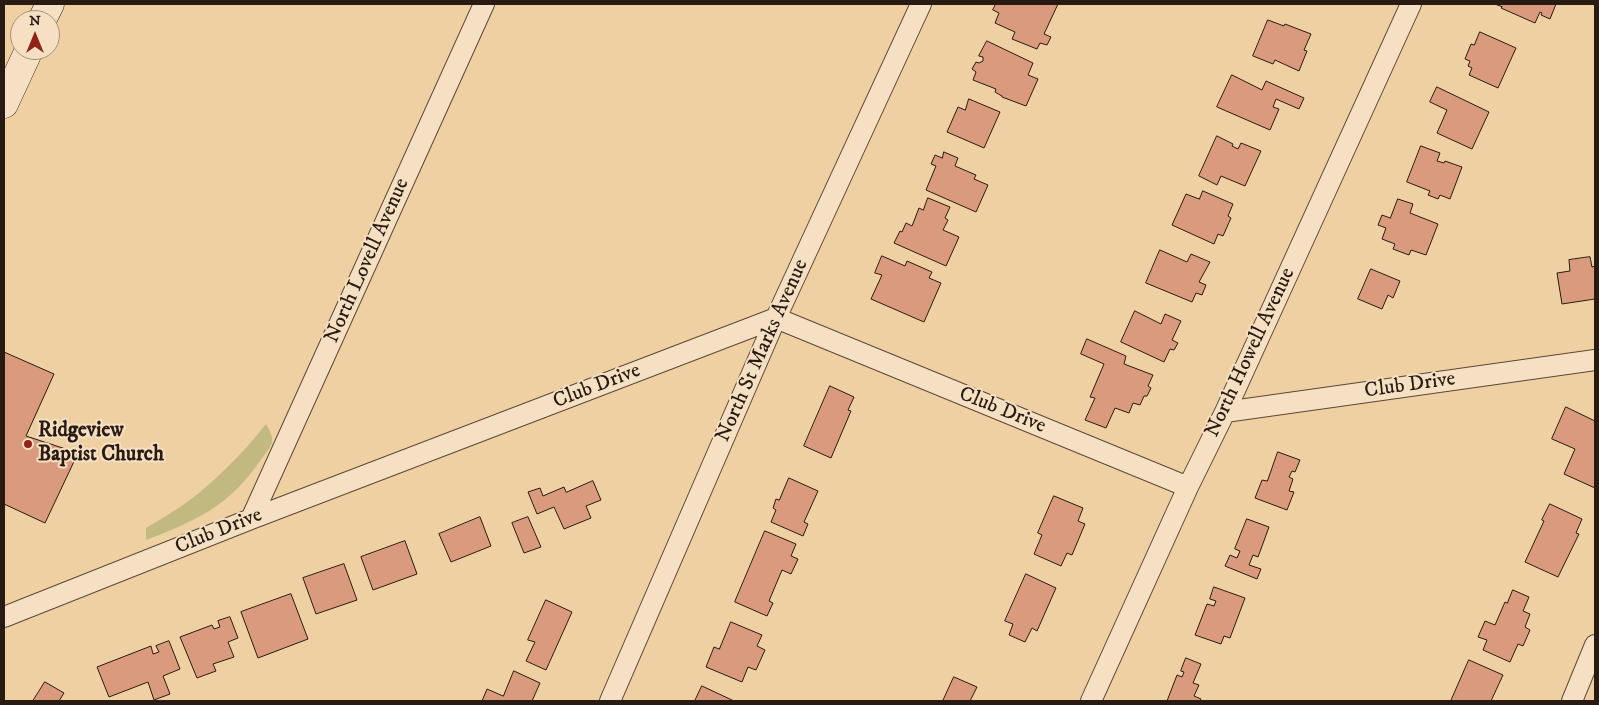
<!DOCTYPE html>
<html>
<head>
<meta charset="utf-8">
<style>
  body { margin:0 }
  #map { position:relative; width:1599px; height:705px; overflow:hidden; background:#efd0a3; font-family:"IM FELL DW Pica",serif }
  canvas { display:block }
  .frame { position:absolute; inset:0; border:5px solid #291a12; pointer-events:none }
  .north { position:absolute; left:10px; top:10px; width:50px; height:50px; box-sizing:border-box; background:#f5e0c3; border:1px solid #a3917c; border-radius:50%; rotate:0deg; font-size:14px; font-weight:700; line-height:20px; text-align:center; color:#291a12 }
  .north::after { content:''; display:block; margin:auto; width:18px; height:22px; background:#8f2418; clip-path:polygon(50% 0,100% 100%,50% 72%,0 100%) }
</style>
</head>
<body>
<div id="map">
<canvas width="1599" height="705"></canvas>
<div class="frame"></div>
<div class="north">N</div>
</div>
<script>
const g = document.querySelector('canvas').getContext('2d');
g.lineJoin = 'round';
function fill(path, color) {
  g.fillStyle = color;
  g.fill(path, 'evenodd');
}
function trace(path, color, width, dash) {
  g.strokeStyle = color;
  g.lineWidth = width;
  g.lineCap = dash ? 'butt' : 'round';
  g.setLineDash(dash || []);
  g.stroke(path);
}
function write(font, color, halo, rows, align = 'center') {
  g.font = font + ' "IM FELL DW Pica",serif';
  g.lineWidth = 4;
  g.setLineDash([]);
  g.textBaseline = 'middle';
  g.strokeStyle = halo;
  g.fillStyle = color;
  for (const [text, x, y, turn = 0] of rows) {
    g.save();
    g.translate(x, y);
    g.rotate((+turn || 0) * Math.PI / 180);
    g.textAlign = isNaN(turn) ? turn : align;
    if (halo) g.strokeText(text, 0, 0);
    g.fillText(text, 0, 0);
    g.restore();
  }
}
const green = new Path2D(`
  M266,424c11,19 6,20 -6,37 -31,45 -64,60 -114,79v-12c12,-7 25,-15 37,-23 29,-20 61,-53 83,-81z`);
const building = new Path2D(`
  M996,4h62l-14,30 7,3 -4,8 -7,-2 -3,6 -25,-10 3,-7 -20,-9 4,-10 -6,-3z
  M1495,4h61l-6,15 -9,-4 1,-2 -2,-1 -5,11 -34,-15 1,-1z
  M1268,20l16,6 1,-2 26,10 -7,16 3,1 -8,20 -24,-11 -2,4 -20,-8z
  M1480,32l36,16 -18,40 -29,-13 3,-7 -4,-2 2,-5 -5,-2 6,-15 3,1z
  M987,41l46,22 -5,12 10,4 -12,27 -24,-9v-1l-7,-4 1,-3 -23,-9 3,-8 -4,-3 4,-7 3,1 4,-2v-4l-4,-1z
  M1232,75l30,15 4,-9 38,17 -5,11 -23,-10 -3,8 6,2 -9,21 -53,-23z
  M1437,87l52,25 -17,37 -35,-16 10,-23 -17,-8z
  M969,99l31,13 -16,36 -37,-16 11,-25 7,3z
  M1217,136l16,8 -1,2 6,3 3,-6 20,8 -16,35 -24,-10 -4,9 -18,-9z
  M1421,146l19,7 -3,8 7,2 1,-2 17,6 -12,32 -10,-4 -2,4 -10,-4 2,-4 -23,-9z
  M944,152l14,6 -3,8 21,9 -2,4 14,6 -12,27 -50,-22 10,-24 -5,-2 4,-9 7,3z
  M1203,191l30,13 -5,12 3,2 -8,18 -5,-2 -4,10 -42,-19 14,-31 13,5z
  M928,198l22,9 -5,11 3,2 -5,10 16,7 -13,29 -52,-23 6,-12 2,1 4,-9 6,3 7,-18 4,2z
  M1398,199l15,5 -3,9 28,11 -12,31 -15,-5 -2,5 -16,-6 2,-5 -13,-5 4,-11 -8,-3 4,-10 8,3z
  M1160,250l27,12 4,-8 19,8 -11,20 7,3 -4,10 -6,-2 -4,9 -46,-19z
  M882,256l23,10 2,-5 25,11 -3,6 12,5 -17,39 -53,-23 11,-24 -7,-2z
  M1590,257l2,10 3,-1v33l-33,5 -5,-31 13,-2 -1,-11z
  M1371,269l29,12 -7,17 -5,-3 -6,14 -24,-10z
  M1135,311l26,13 4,-10 16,7 -9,19 6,3 -4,7 -4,-1 -6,13 -43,-20z
  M1087,339l39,17 -2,8 29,11 -5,11 3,2 -4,8h-3l-4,9 -7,-2 -4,10 -14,-5 -9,20 -21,-8 10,-22 -5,-1 14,-33 -23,-10z
  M4,352l50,22 -28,62 52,17 -33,70 -41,-19z
  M830,386l24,11 -6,13 3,1 -20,47 -27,-12z
  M1566,407l29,14v67l-31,-14 11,-25 -23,-10z
  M1278,452l22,8 -5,12 -3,-1 -3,6 4,2 -4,12 5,1 -7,18 -32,-12 7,-18 5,1z
  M789,478l29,13 -14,31 4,2 -5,12 -32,-14 5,-12 -3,-2 3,-9 3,1z
  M593,481l8,19 -15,6 5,12 -27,11 -10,-22 -17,7 -9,-22 12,-4 3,8 21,-9 2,5z
  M1054,496l29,12 -5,13 7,3 -13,31 -5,-2 -6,13 -27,-12 8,-19 -4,-2z
  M1550,504l32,15 -6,14 3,1 -21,43 -33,-15 19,-41 -2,-1z
  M480,517l11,29 -40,16 -12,-28z
  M528,517l13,30 -17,6 -12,-30z
  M1247,519l22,8 -11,30 -5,-2 -4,10 12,4 -4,10 -32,-13 5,-11 7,3 3,-7 -5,-2z
  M765,531l31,13 -5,12 7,3 -7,15 -9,-4 -13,31 4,2 -6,13 -32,-14z
  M405,541l12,33 -44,16 -12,-33z
  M344,564l13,36 -41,14 -13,-36z
  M1026,574l30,14 -19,43 -5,-3 -7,14 -16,-7 4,-11 -8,-3z
  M1214,587l31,11 -15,40 -6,-2 -3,8 -26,-9 12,-31 7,2 2,-5 -6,-2z
  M1513,590l16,7 -6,14 7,3 -5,13 5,3 -7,16 -5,-2 -8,18 -27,-12 4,-10 -9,-3 7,-16 10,4 10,-23 2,1z
  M291,594l17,45 -50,19 -17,-46z
  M546,600l26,12 -26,58 -20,-9 9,-19 -7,-2z
  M230,617l8,21 -10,4 6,15 -21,7 3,7 -19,7 -17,-41 32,-12 2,4 6,-2 -2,-6z
  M731,622l31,13 -5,11 8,4 -9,20 -8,-3 -6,15 -36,-15 8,-20 5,2z
  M169,641l11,28 -17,7 7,18 -16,6 -6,-18 -39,15 -12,-30 54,-21 2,8 6,-2 -3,-6z
  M1186,658l15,6 -8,19 6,2 -5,11 7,3 -1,2h-33l10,-26 5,2 2,-5 -3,-1z
  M1469,660l34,15 -12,26h-40z
  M514,671l26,12 -8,18h-50l5,-12 16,7z
  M954,677l23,10 -7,14h-27z
  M45,682l19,11 -5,8h-26z
  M702,686l32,15h-39z`);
const minor = new Path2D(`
  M1225,412l370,-52
  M251,519l233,-515
  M4,617l247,-98 525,-201 412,169
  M610,701l166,-383 145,-314
  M1091,701l97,-214 37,-75 186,-408
  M1572,701l23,-56`);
const secondary = new Path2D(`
  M42,20l8,-16
  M4,104l25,-54`);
const markers = [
  [28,444,5,"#8f2418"]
];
const streetNames = [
  ["North Lovell Avenue",368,261,-66],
  ["North St Marks Avenue",763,351,-66],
  ["North Howell Avenue",1251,353,-65],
  ["Club Drive",1410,386,-8],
  ["Club Drive",597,387,-21],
  ["Club Drive",1002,411,22],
  ["Club Drive",219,532,-22]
];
const poiNames = [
  ["Ridgeview",38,432],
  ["Baptist Church",38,456]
];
fill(green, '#c1b980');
fill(building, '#da9a7e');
trace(building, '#291a12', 1);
trace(minor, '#5a4836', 22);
trace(secondary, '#291a12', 29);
trace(minor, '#f5e0c3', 20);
trace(secondary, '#f5e0c3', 28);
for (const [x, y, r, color] of markers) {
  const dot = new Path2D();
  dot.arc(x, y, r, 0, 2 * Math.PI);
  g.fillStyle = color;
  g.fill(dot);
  trace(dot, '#f5e0c3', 2);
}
write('21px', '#291a12', '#f5e0c3', streetNames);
write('bold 21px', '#291a12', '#f5e0c3', poiNames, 'left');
</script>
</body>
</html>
